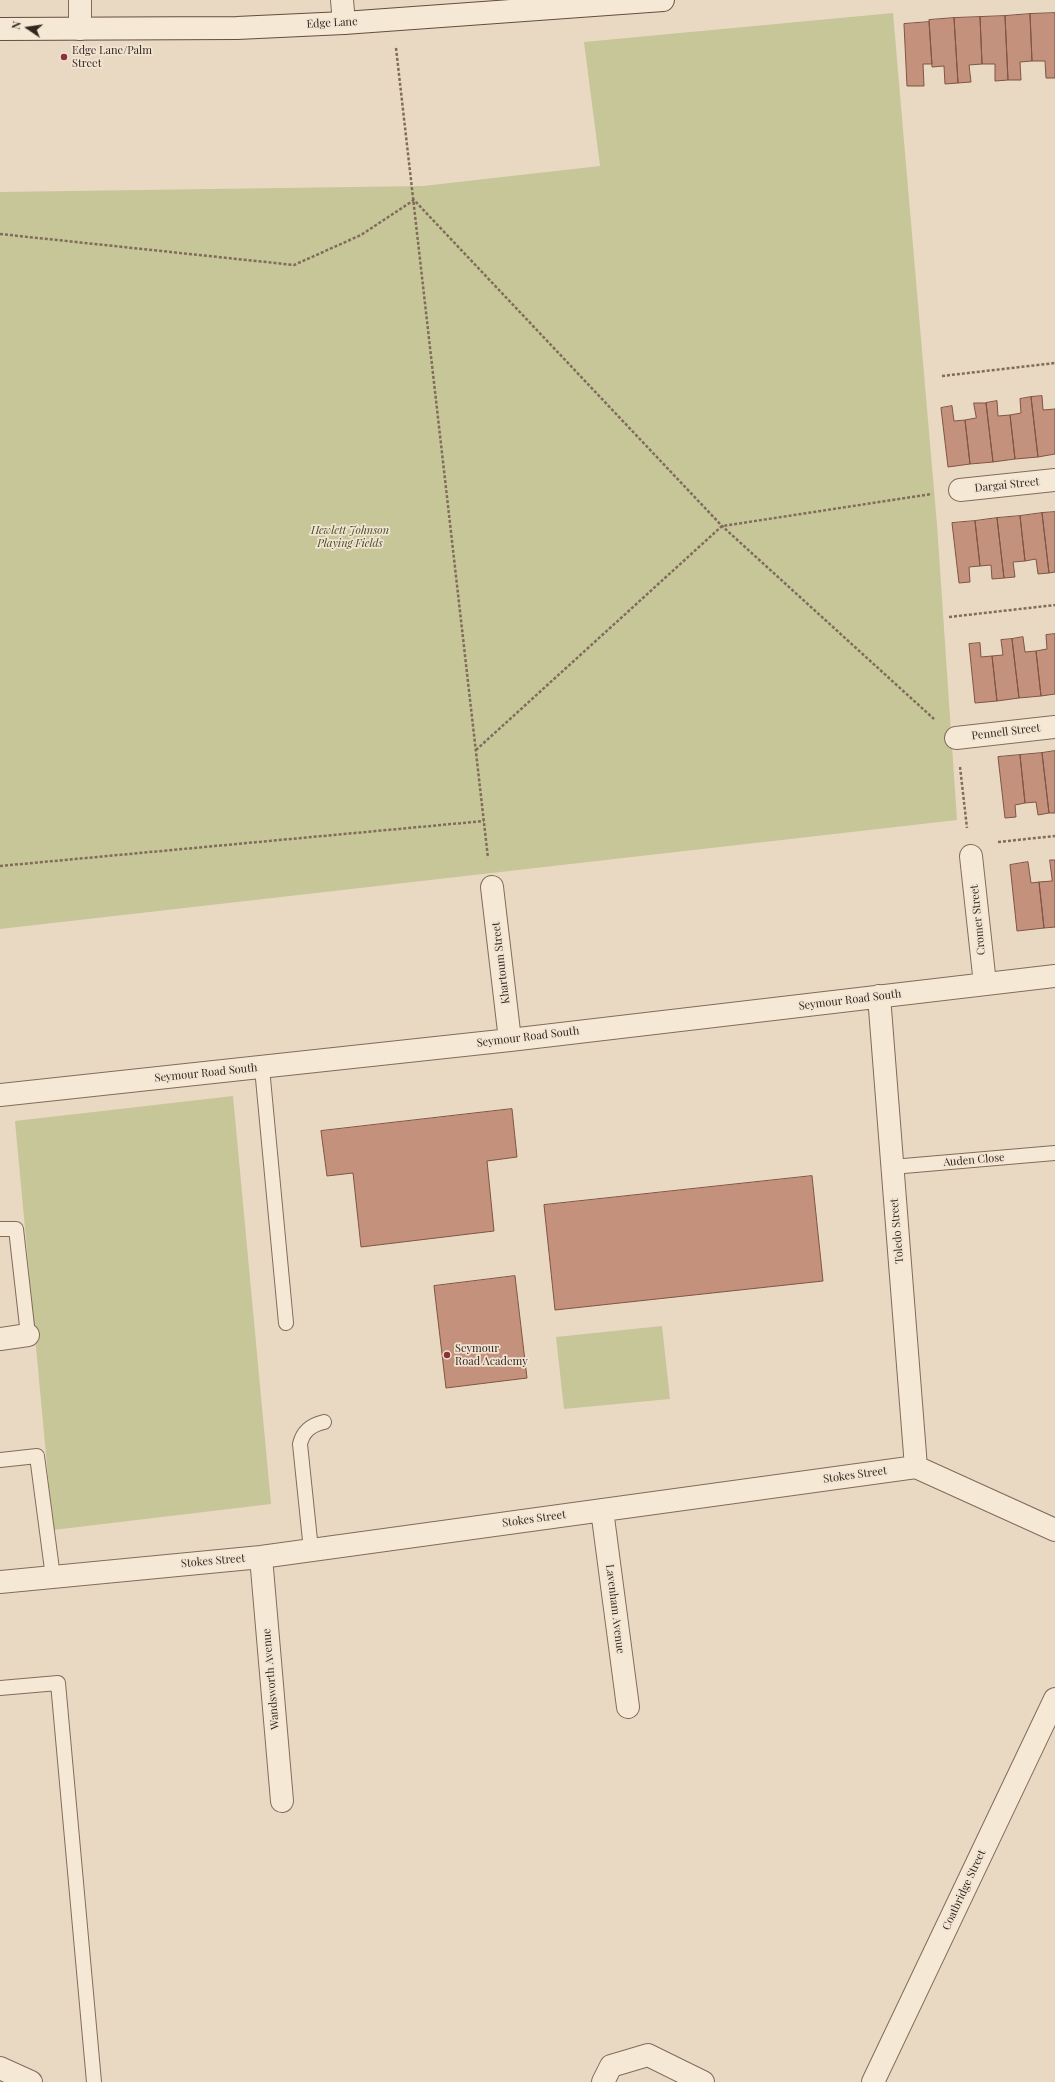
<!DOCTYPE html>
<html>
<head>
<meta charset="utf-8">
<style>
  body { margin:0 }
  #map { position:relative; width:1055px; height:2082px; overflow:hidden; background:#e9d9c3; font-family:"Playfair Display",serif }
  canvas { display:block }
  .north { position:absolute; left:8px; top:8px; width:40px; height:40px; -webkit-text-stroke:3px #f2e4d2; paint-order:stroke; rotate:283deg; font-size:11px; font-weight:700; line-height:16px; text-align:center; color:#33261e }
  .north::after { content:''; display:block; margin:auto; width:14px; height:18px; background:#33261e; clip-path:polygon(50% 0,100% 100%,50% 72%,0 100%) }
</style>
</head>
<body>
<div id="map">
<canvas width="1055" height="2082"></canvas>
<div class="north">N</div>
</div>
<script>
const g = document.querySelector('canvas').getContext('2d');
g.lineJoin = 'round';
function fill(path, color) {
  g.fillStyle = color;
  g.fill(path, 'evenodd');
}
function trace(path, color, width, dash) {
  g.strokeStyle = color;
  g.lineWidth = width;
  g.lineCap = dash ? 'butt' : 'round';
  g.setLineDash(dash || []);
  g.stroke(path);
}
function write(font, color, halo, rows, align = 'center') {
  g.font = font + ' "Playfair Display",serif';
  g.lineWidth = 3.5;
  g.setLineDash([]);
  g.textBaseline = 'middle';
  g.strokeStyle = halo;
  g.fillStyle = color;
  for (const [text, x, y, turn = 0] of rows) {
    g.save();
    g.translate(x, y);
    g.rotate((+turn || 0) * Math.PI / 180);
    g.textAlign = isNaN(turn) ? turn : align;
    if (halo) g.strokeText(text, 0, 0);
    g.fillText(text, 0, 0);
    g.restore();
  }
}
const green = new Path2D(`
  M893,13l44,512 20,295 -957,109v-737l423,-6 177,-20 -16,-124z
  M233,1096l38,408 -218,26 -38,-409z
  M662,1326l8,73 -106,10 -8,-72z`);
const building = new Path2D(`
  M1055,13v65h-9l-1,-17h-13l-2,-47z
  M1030,14l2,47 -12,1 1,18h-13l-3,-64z
  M1005,16l3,64 -13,1v-17h-13l-2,-47z
  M980,17l2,47 -13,1 2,17 -13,1 -4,-65z
  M954,18l4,65 -13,1 -1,-18 -12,1 -3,-47z
  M929,22l3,42h-9l1,22h-17l-3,-62z
  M1042,396l1,14 12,-1v45l-17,3 -7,-60z
  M1031,397l7,60 -23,2 -5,-44 11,-2 -1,-14z
  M997,401l1,15 12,-1 5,44 -22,3 -7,-59z
  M974,403h12l7,59 -23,2 -5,-44 11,-2z
  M952,406l2,15 11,-1 5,44 -22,3 -7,-59z
  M1055,512v60l-6,1 -7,-60z
  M1042,513l7,60 -11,1 -2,-15 -11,2 -5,-45z
  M1020,516l5,45 -12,1 2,15 -11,1 -7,-60z
  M997,518l7,60 -12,1 -1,-14 -11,1 -5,-45z
  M975,521l5,45 -11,1 1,15 -11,1 -7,-60z
  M1055,634v60l-14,2 -5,-45 11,-2 -1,-14z
  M1023,637l2,15 11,-1 5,45 -22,2 -7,-59z
  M1012,639l7,59 -22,3 -5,-45 11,-1 -2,-15z
  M980,643l1,14 11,-1 5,45 -22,2 -6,-59z
  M1055,751v62h-6l-7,-60z
  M1042,753l7,60 -11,2 -2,-13 -11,1 -5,-48z
  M1020,755l5,48 -10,2 1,12 -11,1 -7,-61z
  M1050,860h5v67l-11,1 -5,-46 13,-1z
  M1028,862l3,21 8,-1 5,46 -27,3 -7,-66z
  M512,1109l5,48 -30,4 7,70 -133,16 -8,-74 -26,3 -6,-45z
  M812,1176l11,105 -268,29 -11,-105z
  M515,1276l12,102 -81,10 -12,-102z`);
const path = new Path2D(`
  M396,48l92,810
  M0,234l294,31 67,-30 53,-35 308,326 212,193
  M942,376l113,-13
  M949,617l106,-12
  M476,750l246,-224 210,-32
  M960,767l7,61
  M998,842l57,-6
  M0,866l484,-45`);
const lane = new Path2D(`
  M262,1068l24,255
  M892,1167l163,-14
  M0,1229h16l12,106
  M0,1460l37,-4 16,121
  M311,1550l-11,-106c3,-13 11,-19 24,-22
  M0,1688l58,-5 36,399`);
const street = new Path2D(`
  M342,0l2,23
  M80,29v-29
  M960,490l95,-10
  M956,738l99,-11
  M971,856l14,128
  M492,887l18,153
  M879,996l37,471
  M0,1095l510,-55 545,-64
  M0,1339l28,-4
  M602,1510l26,197
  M261,1557l21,244
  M0,1582l261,-25 655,-90 139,63
  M0,2068l31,14
  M603,2082l8,-16 37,-11 55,27
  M873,2082l182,-383`);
const secondary = new Path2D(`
  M0,29l237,-1 107,-5 319,-23`);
const markers = [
  [64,57,4,"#8b313d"],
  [447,1355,4,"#8b313d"]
];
const streetNames = [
  ["Edge Lane",332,23,-3],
  ["Dargai Street",1007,485,-6],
  ["Pennell Street",1006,732,-7],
  ["Cromer Street",978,920,-96],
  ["Khartoum Street",501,963,-97],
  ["Seymour Road South",850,1000,-7],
  ["Seymour Road South",528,1037,-7],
  ["Seymour Road South",206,1073,-6],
  ["Auden Close",974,1160,-5],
  ["Toledo Street",897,1231,-95],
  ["Stokes Street",855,1475,-8],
  ["Stokes Street",534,1519,-8],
  ["Stokes Street",213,1561,-5],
  ["Lavenham Avenue",615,1609,83],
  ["Wandsworth Avenue",271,1679,-95],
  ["Coatbridge Street",964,1890,-65]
];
const poiNames = [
  ["Edge Lane/Palm",72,51],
  ["Street",72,64],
  ["Seymour",455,1349],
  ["Road Academy",455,1362]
];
const parkNames = [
  ["Hewlett Johnson",350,531],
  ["Playing Fields",350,544]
];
fill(green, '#c6c698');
fill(building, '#c4917c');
trace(building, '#7f5443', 1);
trace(lane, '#826b5b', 16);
trace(street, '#826b5b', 24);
trace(secondary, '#644d3f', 24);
trace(path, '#826b5b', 2.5, [3, 2]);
trace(lane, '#f5e8d5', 14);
trace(street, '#f5e8d5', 22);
trace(secondary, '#f5e8d5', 22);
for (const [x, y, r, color] of markers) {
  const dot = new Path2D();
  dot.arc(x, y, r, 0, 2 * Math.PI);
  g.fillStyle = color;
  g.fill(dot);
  trace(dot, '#f2e4d2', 1.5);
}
write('11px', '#33261e', '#f2e4d2', streetNames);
write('11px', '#33261e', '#f2e4d2', poiNames, 'left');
write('italic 11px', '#494e27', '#f2e4d2', parkNames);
</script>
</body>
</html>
